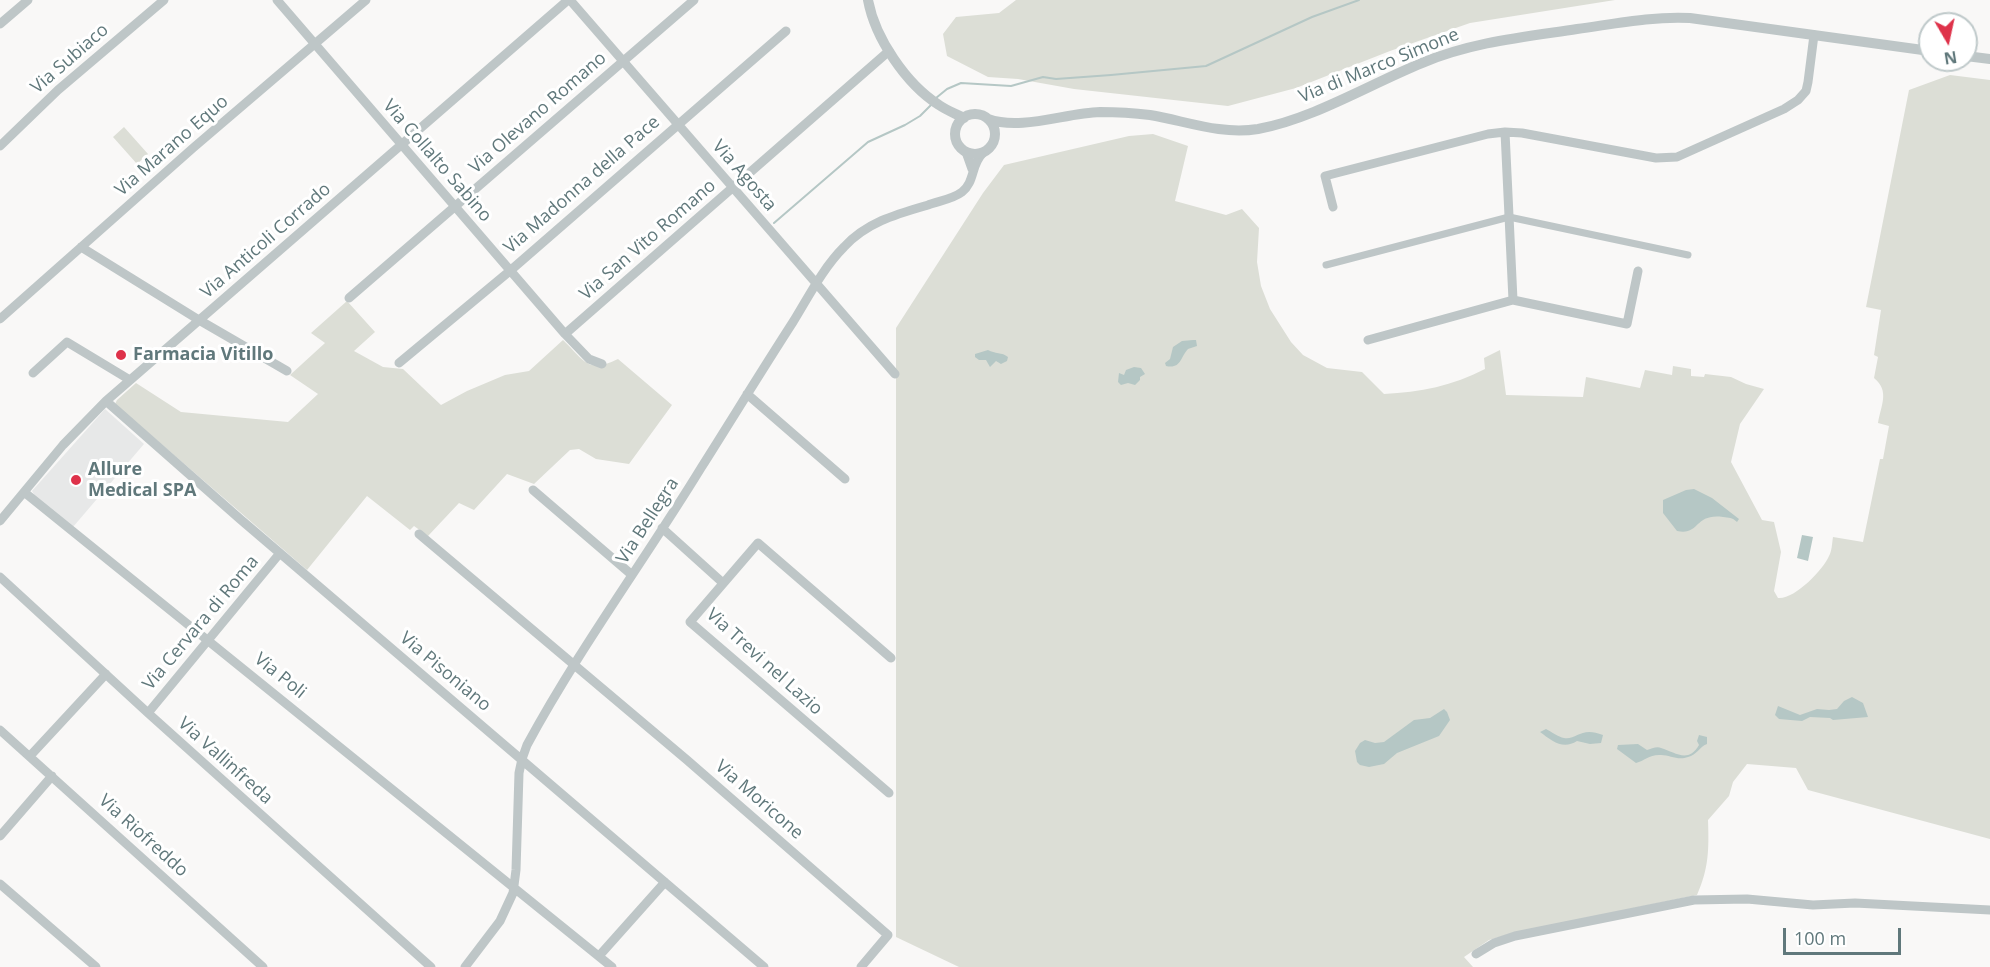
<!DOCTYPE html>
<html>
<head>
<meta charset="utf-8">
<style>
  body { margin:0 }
  #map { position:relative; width:1990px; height:967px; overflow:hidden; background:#f9f8f7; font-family:"Open Sans",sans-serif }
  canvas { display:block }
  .north { position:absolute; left:1918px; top:12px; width:60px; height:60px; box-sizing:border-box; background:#fff; border:2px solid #bfc9ca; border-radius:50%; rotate:171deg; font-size:16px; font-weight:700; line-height:24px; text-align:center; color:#60787b }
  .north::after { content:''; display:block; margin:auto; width:21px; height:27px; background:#de324a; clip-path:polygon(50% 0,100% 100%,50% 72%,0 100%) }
  .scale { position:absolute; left:1783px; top:928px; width:118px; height:27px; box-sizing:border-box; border:3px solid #60787b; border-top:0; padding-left:8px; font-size:18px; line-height:21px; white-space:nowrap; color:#60787b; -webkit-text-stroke:4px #fff; paint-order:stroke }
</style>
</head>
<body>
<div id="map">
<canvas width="1990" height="967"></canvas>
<div class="north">N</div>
<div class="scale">100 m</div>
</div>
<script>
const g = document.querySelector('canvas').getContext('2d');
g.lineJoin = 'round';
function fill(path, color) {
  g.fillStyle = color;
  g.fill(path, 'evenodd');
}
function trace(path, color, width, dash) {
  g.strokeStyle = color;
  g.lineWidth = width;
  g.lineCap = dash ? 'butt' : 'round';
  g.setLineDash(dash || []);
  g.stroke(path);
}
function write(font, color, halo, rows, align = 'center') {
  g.font = font + ' "Open Sans",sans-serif';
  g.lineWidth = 6;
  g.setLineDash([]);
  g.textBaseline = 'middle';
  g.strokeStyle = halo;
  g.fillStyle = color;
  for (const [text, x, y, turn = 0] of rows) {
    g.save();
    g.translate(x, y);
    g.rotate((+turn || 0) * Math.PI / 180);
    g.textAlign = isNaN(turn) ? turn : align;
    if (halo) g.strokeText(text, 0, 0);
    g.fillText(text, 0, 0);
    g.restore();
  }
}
const built = new Path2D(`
  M105,409l39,35 -71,83 -38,-31 -3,-5z`);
const green = new Path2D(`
  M1016,0h599l-145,23 -80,28 -94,37 -68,18 -154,-17 -56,-10 -30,-2 -41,-21 -4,-22 13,-17 43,-4z
  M1950,75l40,5v759l-182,-49 -12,-22 -49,-4 -14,18 -4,14 -21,24c1,29 1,48 -11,75l-180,37 -28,8 -25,17 9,10h-514l-63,-30v-609l87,-135 21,-28 125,-29 24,-2 35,12 -13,55 51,14 16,-6 17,19 -2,34 4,24 9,23 21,33 12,13 24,13 35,4 22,22c36,-2 69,-8 101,-25l-1,-11 16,-8 6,45 77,2 3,-20 54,11 5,-18 27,5 1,-9 18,3v7l13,1 1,-3 26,3 15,7 18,5 -24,35 -9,38 31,58 12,2 7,30 -7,39 4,7c16,2 45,-28 51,-42 3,-5 3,-13 4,-19l30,5 17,-83h3l6,-33 -11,-3c3,-18 12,-32 -4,-45l4,-21 -4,-2 7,-45 -15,-3 43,-217z
  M124,127l24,27 -11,10 -24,-27z
  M347,301l28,31 -21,19 29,16 20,2 38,36 26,-14 38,-16 24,-4 34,-31c22,21 24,34 55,19l54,46 -43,59 -33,-5 -17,-10 -9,1 -36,34 -27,-10 -33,36 -15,-7 -31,33 -14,-10 -4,4 -43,-34 -60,74 -192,-166 2,-4 19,-17 45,29 107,10 30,-28 -28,-19 35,-32 -14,-10z`);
const water = new Path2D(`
  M1193,340h3l1,6 -9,3c-8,9 -7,20 -22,17l-1,-3 5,-4 3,-12 9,-6z
  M988,350c7,4 14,2 20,7l-1,4 -6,3 -5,-3 -6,6 -4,-7h-7l-4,-3v-3z
  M1134,367l7,1 4,6 -5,3v3l-5,5 -7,-2 -7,2 -3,-3 1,-9 5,2 2,-5z
  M1694,489l18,9 27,21 -2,3c-5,-5 -8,-4 -14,-5 -29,-4 -23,19 -46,14l-14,-18v-13l23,-10z
  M1802,535l11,2 -5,24 -11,-3z
  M1852,697l11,6 5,14 -35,3 -3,-2 -20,-1 -8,4 -23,-2 -4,-4 3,-9 22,9 17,-6 12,1 8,-1 7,-8z
  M1444,709l3,3 3,8 -11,16 -42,17 -13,11 -15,3 -9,-2 -3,-3 -2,-11 5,-8 5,-3 10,3 9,-1 30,-22 16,-2z
  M1546,729c6,3 12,8 18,9 13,2 17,-12 39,-3l-2,8 -11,1 -13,-3c-14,9 -25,0 -37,-9z
  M1699,735l8,2v7c-8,3 -10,11 -19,13 -11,4 -19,-3 -29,-2 -10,0 -15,6 -23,8l-19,-14 1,-4 20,-1 9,6c4,-1 10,-4 14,-2 14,4 27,16 38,-3l-2,-4z`);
const stream = new Path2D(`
  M936,98l11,-9 14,-6 50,3 32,-9 13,2 55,-4 95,-9 106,-49 47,-17
  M774,223l94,-81 37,-17 15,-9 11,-11`);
const pedestrian = new Path2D(`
  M1326,265l183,-48 179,38`);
const minor = new Path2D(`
  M277,0l288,334 24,25 13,5
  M570,0l325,374
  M0,24l28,-24
  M0,146l58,-56 106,-90
  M966,152l6,17
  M1333,207l-8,-31 163,-42 17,-2
  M81,247l118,73 88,51
  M1638,271l-11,53 -114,-24 -8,-168 17,1 134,25 21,-1 107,-48 14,-9 8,-9 2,-9 6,-47
  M349,298l345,-298
  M0,319l193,-171 173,-148
  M565,334l324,-283
  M1368,340l145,-40
  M399,363l112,-93 275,-239
  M33,373l34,-31 63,38
  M747,394l98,85
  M106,401l134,118 524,448
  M533,490l99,85
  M24,492l588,475
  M0,521l63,-76 43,-44 462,-401
  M662,528l61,55
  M419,534l268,226 201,175 -27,32
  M0,577l148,136 283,254
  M148,713l132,-160
  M0,730l263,237
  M30,756l76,-82
  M889,793l-199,-171 68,-79 133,115
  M0,836l52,-60
  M0,884l96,83
  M1476,954l18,-11 21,-7 179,-36 53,-1 66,6 42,-2 135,7
  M599,956l66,-74
  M465,967l35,-46 13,-28 3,-23 3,-97 3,-14 5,-14c52,-96 117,-184 174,-277 31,-49 61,-98 92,-146 16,-26 30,-54 51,-75 23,-25 53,-33 84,-42 11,-4 25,-6 34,-13 13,-10 9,-28 21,-39`);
const tertiary = new Path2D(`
  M868,0c7,38 38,84 71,105 7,5 17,9 25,13
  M1966,56l24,3
  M955 134a20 20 0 1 1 40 0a20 20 0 1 1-40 0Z
  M988,119c33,12 77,-6 112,-7 17,0 34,1 50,3 36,6 70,20 108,14 55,-10 112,-45 164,-66 50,-21 102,-26 155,-34 37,-5 75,-13 113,-11l240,33`);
const markers = [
  [121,355,6,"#de324a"],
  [76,480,6,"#de324a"]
];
const streetNames = [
  ["Via Subiaco",70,59,-41],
  ["Via di Marco Simone",1379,66,-22],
  ["Via Olevano Romano",538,113,-41],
  ["Via Marano Equo",172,146,-41],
  ["Via Collalto Sabino",437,161,49],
  ["Via Agosta",744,176,49],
  ["Via Madonna della Pace",582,185,-41],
  ["Via San Vito Romano",648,240,-41],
  ["Via Anticoli Corrado",266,241,-41],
  ["Via Bellegra",648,521,-57],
  ["Via Cervara di Roma",201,623,-50],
  ["Via Trevi nel Lazio",764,662,42],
  ["Via Pisoniano",445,672,40],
  ["Via Poli",280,676,39],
  ["Via Vallinfreda",225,761,42],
  ["Via Moricone",759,800,41],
  ["Via Riofreddo",143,836,42]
];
const poiNames = [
  ["Farmacia Vitillo",133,355],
  ["Allure",88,470],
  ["Medical SPA",88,491]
];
fill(built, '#e7e8e8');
fill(green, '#dcded6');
fill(water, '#b5c7c5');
trace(stream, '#b5c7c5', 2);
trace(pedestrian, '#bec6c7', 7);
trace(minor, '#bec6c7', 9);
trace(tertiary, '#bec6c7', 10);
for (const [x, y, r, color] of markers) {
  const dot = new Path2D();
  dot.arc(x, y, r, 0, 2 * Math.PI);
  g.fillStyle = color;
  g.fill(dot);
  trace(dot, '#fff', 2);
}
write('18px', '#60787b', '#fff', streetNames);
write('bold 18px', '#60787b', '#fff', poiNames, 'left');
</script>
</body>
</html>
